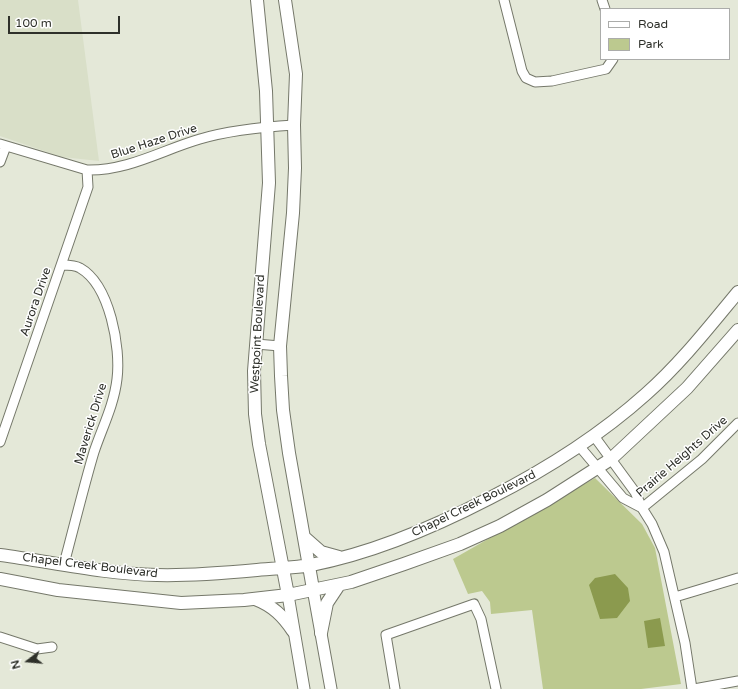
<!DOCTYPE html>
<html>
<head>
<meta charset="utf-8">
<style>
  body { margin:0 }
  #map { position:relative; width:738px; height:689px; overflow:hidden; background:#e4e8d8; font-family:"Varela Round",sans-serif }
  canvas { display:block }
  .legend { position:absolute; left:600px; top:8px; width:130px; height:52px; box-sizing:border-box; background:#fff; border:1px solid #abacaa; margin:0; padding:5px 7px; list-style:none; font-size:12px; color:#2e302a }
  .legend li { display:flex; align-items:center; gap:8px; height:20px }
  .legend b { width:20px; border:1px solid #abacaa }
  .north { position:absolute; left:8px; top:641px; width:40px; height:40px; -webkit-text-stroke:3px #fff; paint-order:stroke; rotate:254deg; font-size:11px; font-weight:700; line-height:16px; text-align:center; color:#2e302a }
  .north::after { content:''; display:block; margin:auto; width:14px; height:18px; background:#2e302a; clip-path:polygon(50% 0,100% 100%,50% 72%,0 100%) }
  .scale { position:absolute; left:8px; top:16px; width:112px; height:18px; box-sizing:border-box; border:2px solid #2e302a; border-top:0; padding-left:5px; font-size:12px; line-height:14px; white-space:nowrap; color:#2e302a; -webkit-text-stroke:3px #fff; paint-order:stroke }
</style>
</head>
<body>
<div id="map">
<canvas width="738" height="689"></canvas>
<ul class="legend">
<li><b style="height:5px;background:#fff"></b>Road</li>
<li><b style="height:11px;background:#bcc98f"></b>Park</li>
</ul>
<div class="north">N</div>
<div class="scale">100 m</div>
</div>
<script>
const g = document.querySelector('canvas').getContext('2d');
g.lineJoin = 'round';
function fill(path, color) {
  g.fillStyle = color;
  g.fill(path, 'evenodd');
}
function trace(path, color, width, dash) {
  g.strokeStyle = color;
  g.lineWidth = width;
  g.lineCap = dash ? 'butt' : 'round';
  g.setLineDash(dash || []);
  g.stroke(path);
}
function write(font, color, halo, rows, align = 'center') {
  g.font = font + ' "Varela Round",sans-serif';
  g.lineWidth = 3;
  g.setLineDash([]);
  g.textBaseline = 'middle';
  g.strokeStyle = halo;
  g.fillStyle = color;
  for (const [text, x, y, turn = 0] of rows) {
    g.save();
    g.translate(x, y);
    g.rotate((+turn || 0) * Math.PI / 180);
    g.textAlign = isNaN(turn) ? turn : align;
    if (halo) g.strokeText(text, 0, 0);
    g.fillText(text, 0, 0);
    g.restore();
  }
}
const built = new Path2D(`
  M0,0h78l21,161 -37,-4 -62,-21z`);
const green = new Path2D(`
  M595,478l47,46 13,24 26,136 -40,5h-98l-11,-79 -41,4 -1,-12 -8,-11 -14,3 -15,-35z`);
const water = new Path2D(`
  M615,574l13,14 2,13 -13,17 -17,1 -11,-34 6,-7z
  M660,618l5,28 -17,2 -4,-27z`);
const minor = new Path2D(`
  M504,0l18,71 4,7 9,4 17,-1 54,-12 7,-10
  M602,0l3,9
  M0,144l87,26c41,1 75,-20 113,-31 30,-9 62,-12 94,-14
  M0,162l6,-16
  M62,265c6,0 13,0 18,3 30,17 41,80 37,111 -3,26 -15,49 -23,73 -11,37 -20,75 -30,112
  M256,344l24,2
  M594,436l41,56 7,16 10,16 12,28 21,91 7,46
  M0,442l88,-255 -1,-17
  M580,447l43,51 19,10
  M642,508l60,-49 36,-36
  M675,597l63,-19
  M0,637l37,12 15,-2
  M395,689l-9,-54 88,-31 7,15 15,70
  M694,689l44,-8`);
const tertiary = new Path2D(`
  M313,589l18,100
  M288,595l16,94`);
const secondary = new Path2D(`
  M257,0l9,91 3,92 -15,188 1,43 4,30 29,151
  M285,0l11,74 -2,51 1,43 -2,45 -13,133 1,30 2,34 6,43 24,136
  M304,537l17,15 18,5
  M0,555c52,7 105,19 157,20 34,1 67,-2 100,-5 18,-2 37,-2 54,-5 63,-12 123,-38 179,-67 57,-29 108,-61 156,-104 34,-30 63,-67 92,-102
  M0,579l58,11 123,13 63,-3 44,-5 63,-13 53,-18 56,-20 40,-18 47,-26 64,-41 76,-71 51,-58
  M255,599c18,7 28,17 38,32
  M321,633l6,-30 12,-18`);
const streetNames = [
  ["Blue Haze Drive",154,142,-18],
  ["Aurora Drive",36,302,-71],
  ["Westpoint Boulevard",258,334,-87],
  ["Maverick Drive",91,424,-73],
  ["Prairie Heights Drive",682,457,-41],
  ["Chapel Creek Boulevard",474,504,-26],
  ["Chapel Creek Boulevard",90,566,7]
];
fill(built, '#d9dfc8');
fill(green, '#bcc98f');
fill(water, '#8b9a4e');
trace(minor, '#75786a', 11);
trace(tertiary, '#75786a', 13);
trace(secondary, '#75786a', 14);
trace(minor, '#fff', 9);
trace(tertiary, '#fff', 11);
trace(secondary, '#fff', 12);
write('12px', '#2e302a', '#fff', streetNames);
</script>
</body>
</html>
